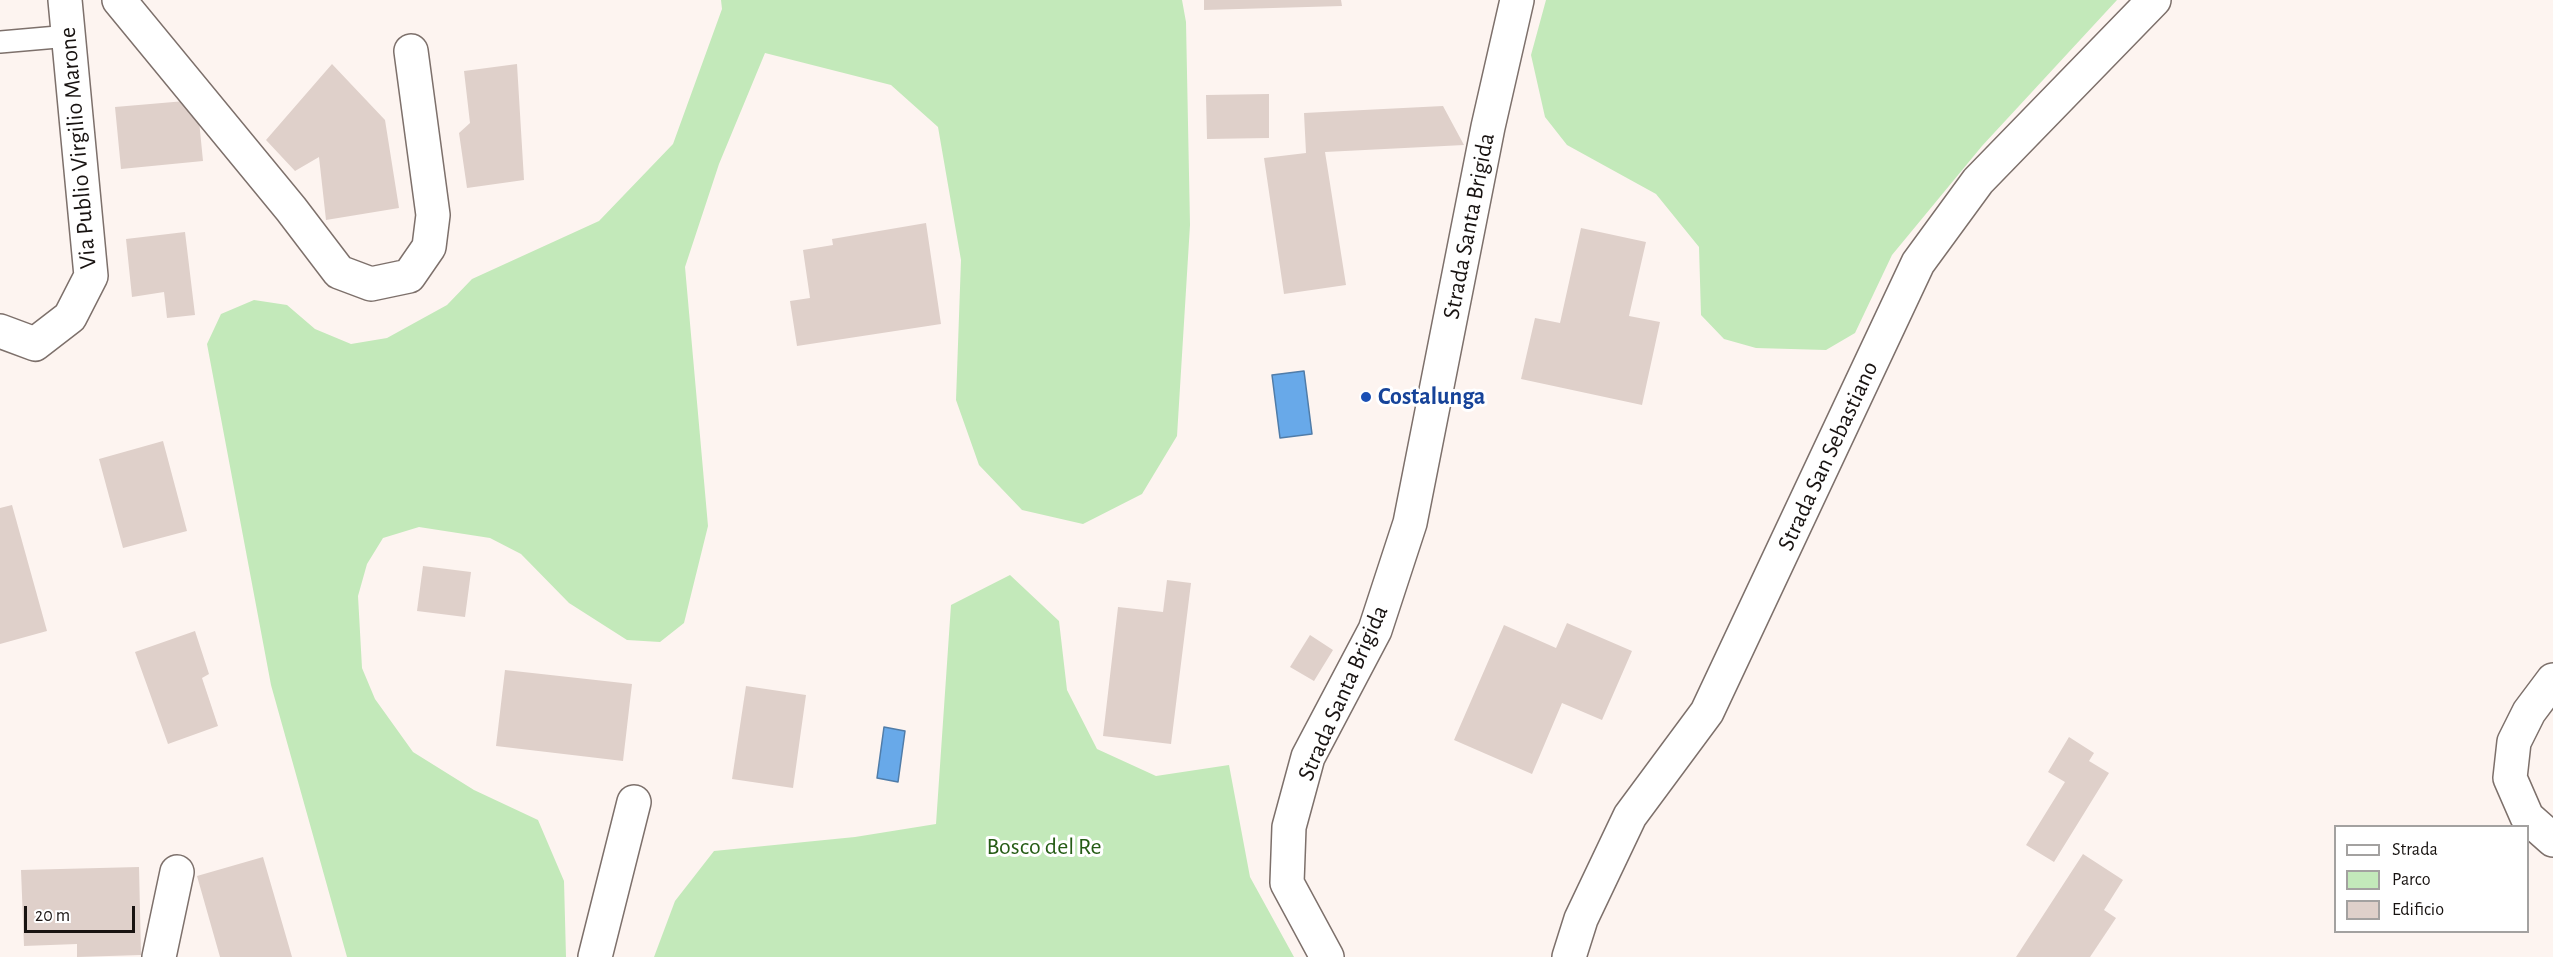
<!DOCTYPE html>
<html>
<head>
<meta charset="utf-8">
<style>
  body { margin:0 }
  #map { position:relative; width:2553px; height:957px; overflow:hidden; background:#fdf4f0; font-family:"Alegreya Sans",sans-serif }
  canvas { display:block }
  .legend { position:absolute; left:2334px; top:825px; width:195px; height:108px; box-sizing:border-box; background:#fff; border:2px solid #a3a1a0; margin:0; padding:8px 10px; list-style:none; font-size:18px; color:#181311 }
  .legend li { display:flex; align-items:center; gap:12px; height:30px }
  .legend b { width:30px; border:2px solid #a3a1a0 }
  .scale { position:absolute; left:24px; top:906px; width:111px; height:27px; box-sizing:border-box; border:3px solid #181311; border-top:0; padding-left:8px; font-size:18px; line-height:21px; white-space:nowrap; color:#181311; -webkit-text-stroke:4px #fff; paint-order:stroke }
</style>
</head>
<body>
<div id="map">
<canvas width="2553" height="957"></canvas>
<ul class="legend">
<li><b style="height:8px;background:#fff"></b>Strada</li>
<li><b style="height:16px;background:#c3e9ba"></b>Parco</li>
<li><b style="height:16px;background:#dfd0ca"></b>Edificio</li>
</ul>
<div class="scale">20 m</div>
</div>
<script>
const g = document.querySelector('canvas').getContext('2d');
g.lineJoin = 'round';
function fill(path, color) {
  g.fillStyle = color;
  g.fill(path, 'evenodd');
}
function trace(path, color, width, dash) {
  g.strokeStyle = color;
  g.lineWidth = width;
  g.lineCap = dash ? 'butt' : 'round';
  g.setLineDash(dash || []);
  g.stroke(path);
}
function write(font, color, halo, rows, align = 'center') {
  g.font = font + ' "Alegreya Sans",sans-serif';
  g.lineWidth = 6;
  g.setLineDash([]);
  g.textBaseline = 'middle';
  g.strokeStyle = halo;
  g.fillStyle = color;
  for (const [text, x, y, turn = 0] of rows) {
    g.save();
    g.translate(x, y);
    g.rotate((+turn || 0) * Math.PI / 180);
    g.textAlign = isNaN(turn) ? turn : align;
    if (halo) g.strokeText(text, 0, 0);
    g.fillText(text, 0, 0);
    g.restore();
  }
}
const green = new Path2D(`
  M721,0h461l4,22 4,203 -13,211 -35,58 -59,30 -61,-14 -43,-45 -23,-65 5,-140 -23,-133 -47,-42 -126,-32 -46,111 -34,103 23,259 -24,97 -24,19 -33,-2 -58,-37 -48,-49 -31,-16 -71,-11 -36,11 -16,26 -9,32 4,72 13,31 38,53 61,38 64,30 26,61 2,76h-219l-76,-272 -64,-341 14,-30 33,-14 33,5 28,24 36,15 36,-6 60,-33 25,-26 127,-58 74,-77 49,-135z
  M1546,0h571l-135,146 -90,109 -37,78 -29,17 -70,-2 -32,-9 -23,-24 -2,-68 -43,-53 -89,-49 -22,-28 -14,-62z
  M1010,575l49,46 8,69 30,59 59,27 73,-11 21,112 44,80h-640l21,-56 39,-50 141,-14 81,-13 15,-219z`);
const water = new Path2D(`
  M1304,371l8,63 -32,4 -8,-63z
  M884,727l21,4 -7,51 -21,-4z`);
const building = new Path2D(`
  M1204,0h137l1,6 -138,4z
  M332,64l53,56 14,88 -73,12 -7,-63 -24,14 -29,-31z
  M517,64l7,116 -57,8 -8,-55 11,-10 -6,-52z
  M1269,94v44l-62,1 -1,-44z
  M197,100l6,61 -82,8 -6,-62z
  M1443,106l21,39 -139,7 21,133 -62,9 -20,-136 42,-5 -2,-40z
  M926,223l15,101 -144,22 -7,-45 20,-3 -7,-48 30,-5 -1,-6z
  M1581,228l65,14 -17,74 31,6 -18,83 -121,-26 14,-61 25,5z
  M185,232l10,83 -28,3 -3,-26 -32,5 -6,-58z
  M163,441l24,90 -64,17 -24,-89z
  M12,505l35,126 -47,13v-136z
  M423,566l48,6 -6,45 -48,-6z
  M1167,580l24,3 -20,161 -68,-8 15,-129 45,5z
  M1567,623l65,28 -30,69 -40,-17 -30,71 -78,-34 50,-115 52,23z
  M195,631l14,43 -7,4 16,48 -50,18 -33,-92z
  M1310,635l23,15 -19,31 -24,-14z
  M505,670l127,14 -9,77 -127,-15z
  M746,686l60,9 -13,93 -61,-9z
  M2069,737l25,16 -5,8 20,12 -55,89 -28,-17 39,-63 -17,-10z
  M2083,854l40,26 -19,30 12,8 -26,39h-74z
  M263,857l29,100h-72l-23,-81z
  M139,867l2,88 -64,2v-13l-53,2 -3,-76z`);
const service = new Path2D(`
  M0,42l69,-6`);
const minor = new Path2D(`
  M119,0l172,209 48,63 32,12 38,-8 20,-29 4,-32 -22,-164
  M0,331l35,13 35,-27 21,-41 -26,-276
  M2553,680l-24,32 -15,30 -4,36 17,39 26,23
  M159,957l18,-85
  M595,957l39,-155
  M1327,957l-40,-74 2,-56 19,-70 67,-127 35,-107 78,-396 29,-127
  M1569,957l12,-38 49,-103 77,-104 211,-449 60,-82 176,-181`);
const markers = [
  [1366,397,6,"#1a4fb4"]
];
const streetNames = [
  ["Via Publio Virgilio Marone",78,148,-95],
  ["Strada Santa Brigida",1469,226,-79],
  ["Strada San Sebastiano",1828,456,-65],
  ["Strada Santa Brigida",1343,693,-66]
];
const transitNames = [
  ["Costalunga",1378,397]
];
const parkNames = [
  ["Bosco del Re",1044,847]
];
fill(green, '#c3e9ba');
fill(water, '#68a9e9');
trace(water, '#507ca8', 1.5);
fill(building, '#dfd0ca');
trace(service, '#7d706b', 24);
trace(minor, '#7d706b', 36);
trace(service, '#fff', 21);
trace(minor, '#fff', 33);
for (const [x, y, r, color] of markers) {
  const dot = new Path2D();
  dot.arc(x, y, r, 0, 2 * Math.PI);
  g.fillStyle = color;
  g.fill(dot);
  trace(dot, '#fff', 2);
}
write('24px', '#181311', '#fff', streetNames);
write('bold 24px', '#164399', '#fff', transitNames, 'left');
write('24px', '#255c15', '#fff', parkNames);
</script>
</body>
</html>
